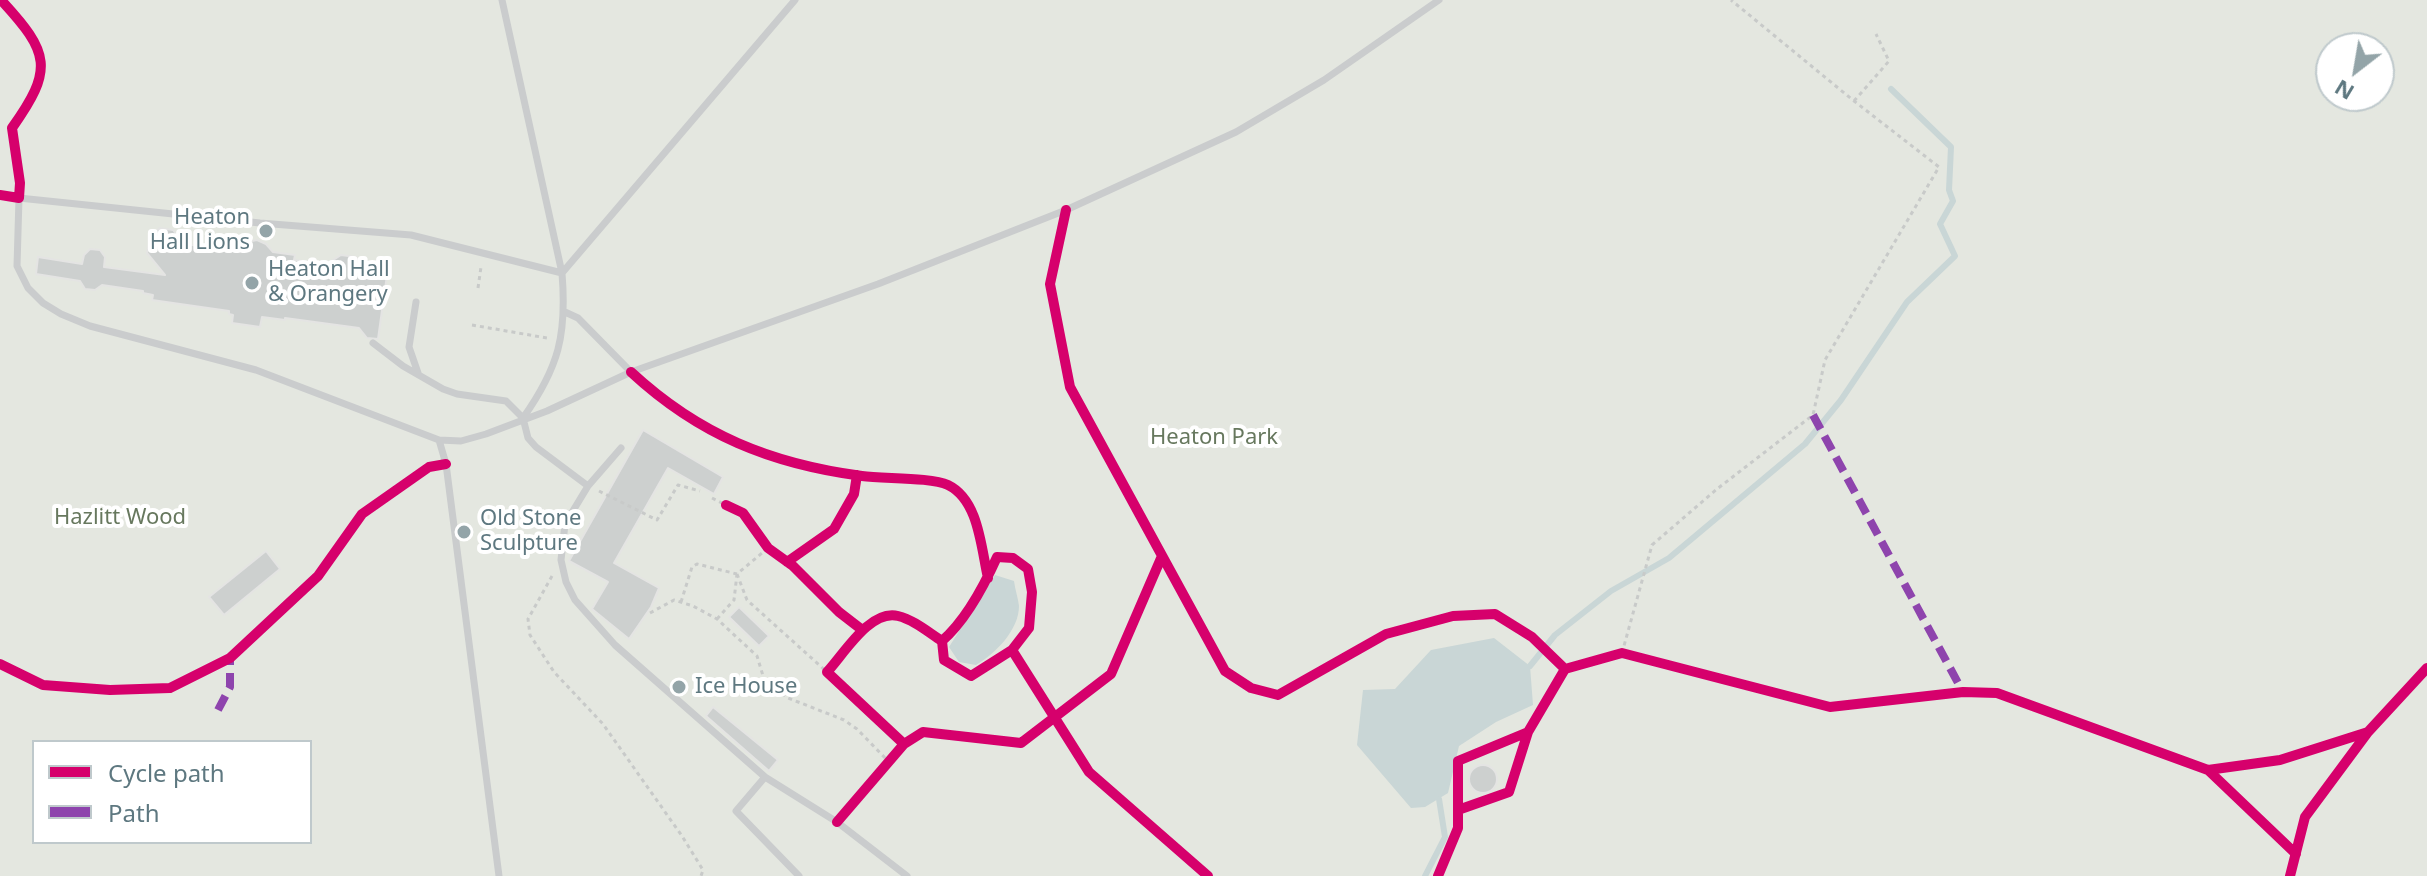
<!DOCTYPE html>
<html>
<head>
<meta charset="utf-8">
<style>
  body { margin:0 }
  #map { position:relative; width:2427px; height:876px; overflow:hidden; background:#f5f5f3; font-family:"Noto Sans",sans-serif }
  canvas { display:block }
  .legend { position:absolute; left:32px; top:740px; width:280px; height:104px; box-sizing:border-box; background:#fff; border:2px solid #bfc9cc; margin:0; padding:10px 14px; list-style:none; font-size:24px; color:#5e7880 }
  .legend li { display:flex; align-items:center; gap:16px; height:40px }
  .legend b { width:40px; border:2px solid #bfc9cc }
  .north { position:absolute; left:2315px; top:32px; width:80px; height:80px; box-sizing:border-box; background:#fff; border:2px solid #bfc9cc; border-radius:50%; rotate:211deg; font-size:22px; font-weight:700; line-height:32px; text-align:center; color:#5e7880 }
  .north::after { content:''; display:block; margin:auto; width:28px; height:36px; background:#93a4a8; clip-path:polygon(50% 0,100% 100%,50% 72%,0 100%) }
</style>
</head>
<body>
<div id="map">
<canvas width="2427" height="876"></canvas>
<ul class="legend">
<li><b style="height:10px;background:#d6006c"></b>Cycle path</li>
<li><b style="height:10px;background:#8e44ad"></b>Path</li>
</ul>
<div class="north">N</div>
</div>
<script>
const g = document.querySelector('canvas').getContext('2d');
g.lineJoin = 'round';
function fill(path, color) {
  g.fillStyle = color;
  g.fill(path, 'evenodd');
}
function trace(path, color, width, dash) {
  g.strokeStyle = color;
  g.lineWidth = width;
  g.lineCap = dash ? 'butt' : 'round';
  g.setLineDash(dash || []);
  g.stroke(path);
}
function write(font, color, halo, rows, align = 'center') {
  g.font = font + ' "Noto Sans",sans-serif';
  g.lineWidth = 8;
  g.setLineDash([]);
  g.textBaseline = 'middle';
  g.strokeStyle = halo;
  g.fillStyle = color;
  for (const [text, x, y, turn = 0] of rows) {
    g.save();
    g.translate(x, y);
    g.rotate((+turn || 0) * Math.PI / 180);
    g.textAlign = isNaN(turn) ? turn : align;
    if (halo) g.strokeText(text, 0, 0);
    g.fillText(text, 0, 0);
    g.restore();
  }
}
const green = new Path2D(`
  M0,0h2427v876h-2427zM2331,48h48v48h-48zM34,742h276v100h-276z`);
const water = new Path2D(`
  M995,575l19,6c1,8 4,17 5,25 0,24 -24,48 -43,59l-17,-3 -10,-15z
  M1494,638l36,28 3,39 -37,17 -37,24 -11,47 -23,14 -14,1 -54,-63 6,-55 32,-1 36,-39z`);
const stream = new Path2D(`
  M1530,666l25,-31 56,-44 58,-33 136,-114 36,-44 66,-98 48,-46 -15,-32 13,-23 -4,-11 2,-43 -60,-58
  M1425,876l20,-39 -6,-38`);
const building = new Path2D(`
  M160,228l13,2 11,14 32,4 1,-4 23,4 7,-6 10,-2 9,4 7,8 22,3 -1,5 33,4 14,-9 15,2 17,15 14,3 -9,64 -11,-1 -8,-10 -74,-10v2l-23,-3 -2,10 -28,-4 1,-8 -4,-1v-3l-77,-11 1,-5 -10,-2v-2l-41,-6 -7,5 -10,-1 -5,-8 -44,-7 2,-17 44,7 2,-9 6,-6 10,1 5,7 -1,10 61,8 -18,-22 4,-19z
  M643,430l80,47 -9,17 -46,-26 -54,95 45,25 -8,19 -22,32 -37,-30 16,-27 -39,-21z
  M266,551l14,18 -56,46 -15,-18z
  M739,607l30,29 -10,10 -30,-29z
  M713,707l65,53 -9,11 -63,-55z
  M1469 779a14 14 0 1 1 28 0a14 14 0 1 1-28 0Z`);
const path = new Path2D(`
  M1854,101l35,-40 -13,-27
  M478,288l3,-21
  M472,325l75,13
  M599,491l58,29 21,-35 22,6
  M712,498l14,7
  M737,574l10,26 80,72
  M552,576l-24,43 2,16 24,37 49,52 79,112 21,34 -2,6
  M681,602l11,-35 5,-3 40,10
  M650,613l24,-13 19,6 24,13 40,37 7,23 24,19 56,22 13,9 32,33
  M717,619l17,-19 3,-26 31,-26
  M1622,653l30,-108 65,-56 96,-74 12,-55 114,-193 -85,-66 -123,-101`);
const service = new Path2D(`
  M502,0l60,273 233,-273
  M416,302l-7,45 9,26
  M565,312l13,6 53,54
  M373,343l30,23 40,23 14,5 49,7 17,17
  M439,440l7,24 53,412
  M621,448l-33,38 -23,38 -4,36 5,22 9,18 40,45 150,132
  M588,486l-52,-39 -8,-9 -5,-20c36,-51 44,-83 39,-145l-151,-38 -151,-12 -241,-25 -2,68 11,22 15,15 18,11 29,12 166,44 183,70 22,1 25,-7 61,-23 84,-39 247,-88 188,-74 170,-78 88,-52 115,-80
  M799,876l-63,-65 29,-34 72,45 70,54`);
const quiet = new Path2D(`
  M1813,415l150,277
  M218,710l12,-23v-29`);
const cycleway = new Path2D(`
  M0,195l19,3 1,-15 -8,-55c42,-59 38,-75 -11,-128
  M1066,210l-16,74 20,103 155,284 26,17 27,7 108,-61 67,-18 42,-2 37,23 33,32
  M631,372c68,63 140,92 231,104 21,3 69,1 86,9 31,15 33,63 40,93
  M726,505l17,8 25,35 25,18 46,46 22,17
  M787,562l47,-33 20,-35 3,-19
  M942,641l2,19 27,16 41,-26 77,122 119,104
  M942,641c24,-21 42,-55 55,-84l16,1 15,11 4,23 -3,36 -17,22
  M0,664l43,21 67,5 60,-2 60,-30 88,-82 44,-62 67,-47 17,-3
  M904,744l-77,-72c17,-18 43,-63 71,-56 16,4 30,16 44,25
  M2208,770l72,-10 88,-28
  M1458,810l51,-18 19,-60
  M837,822l67,-78 19,-12 98,11 90,-69 51,-118
  M1438,876l20,-48v-67l70,-29 37,-63 57,-16 208,54 133,-15 34,1 211,77 88,84
  M2290,876l15,-59 63,-85 59,-64`);
const markers = [
  [266,231,8,"#93a4a8"],
  [252,283,8,"#93a4a8"],
  [464,532,8,"#93a4a8"],
  [679,687,8,"#93a4a8"]
];
const poiNames = [
  ["Heaton",250,218,"right"],
  ["Hall Lions",250,243,"right"],
  ["Heaton Hall",268,270],
  ["& Orangery",268,295],
  ["Old Stone",480,519],
  ["Sculpture",480,544],
  ["Ice House",695,687]
];
const parkNames = [
  ["Heaton Park",1214,438],
  ["Hazlitt Wood",120,518]
];
fill(green, '#e4e7e0');
fill(water, '#c9d6d6');
trace(stream, '#c9d6d6', 6);
fill(building, '#cdd0cf');
trace(building, '#e4e4e3', 2);
trace(path, '#c8cac9', 3, [4, 4]);
trace(service, '#cacccd', 7);
trace(quiet, '#8e44ad', 8, [16, 8]);
trace(cycleway, '#d6006c', 10);
for (const [x, y, r, color] of markers) {
  const dot = new Path2D();
  dot.arc(x, y, r, 0, 2 * Math.PI);
  g.fillStyle = color;
  g.fill(dot);
  trace(dot, '#fff', 3);
}
write('22px', '#5e7880', '#fff', poiNames, 'left');
write('22px', '#67785e', '#fff', parkNames);
</script>
</body>
</html>
